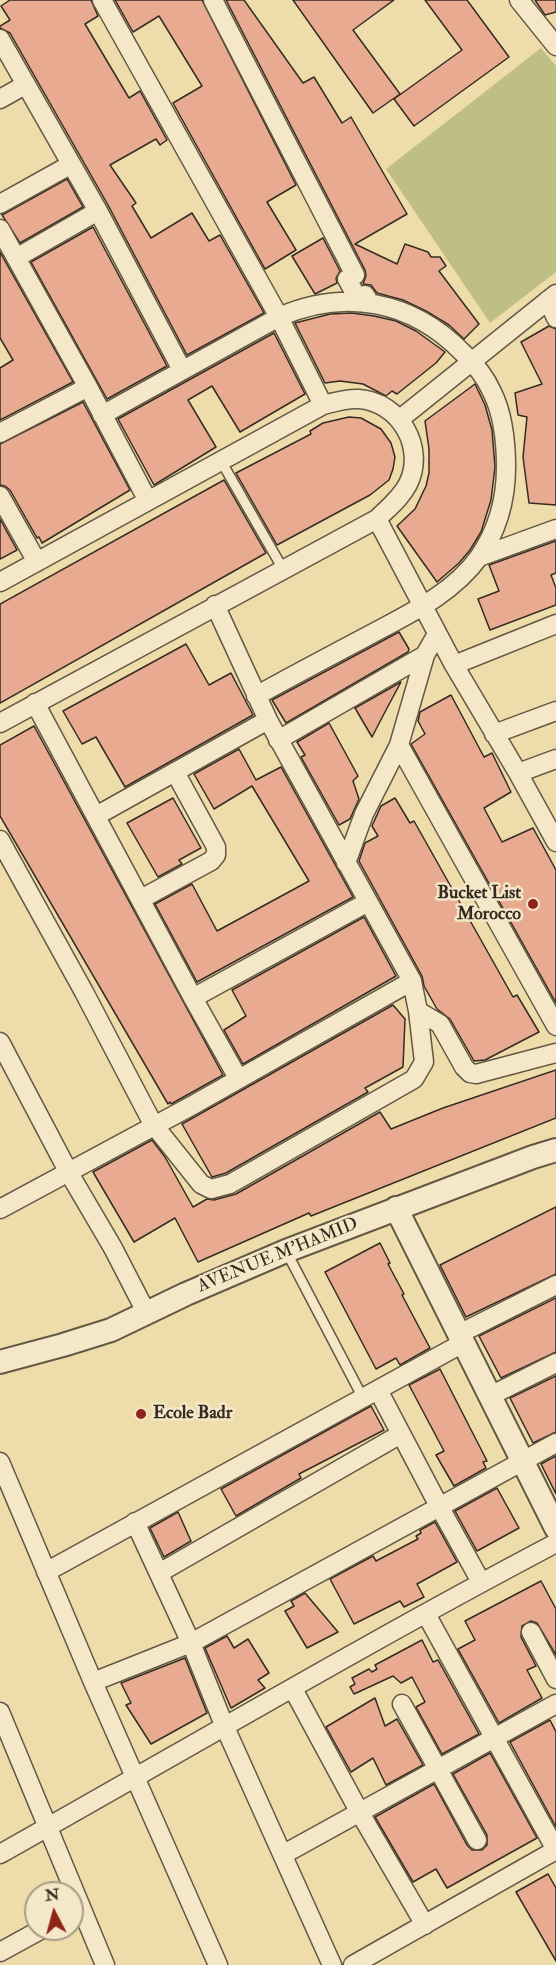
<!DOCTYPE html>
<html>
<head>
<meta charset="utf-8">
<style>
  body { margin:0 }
  #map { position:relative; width:556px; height:1965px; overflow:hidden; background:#eedcab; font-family:"IM FELL Double Pica",serif }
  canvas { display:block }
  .north { position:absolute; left:24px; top:1881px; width:60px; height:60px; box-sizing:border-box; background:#f4e8c8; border:2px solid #a79d86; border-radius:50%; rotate:354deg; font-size:16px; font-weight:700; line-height:24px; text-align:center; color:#342c22 }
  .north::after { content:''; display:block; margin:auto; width:21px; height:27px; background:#8f2418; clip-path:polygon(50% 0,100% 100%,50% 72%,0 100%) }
</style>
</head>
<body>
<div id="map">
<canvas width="556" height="1965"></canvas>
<div class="north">N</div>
</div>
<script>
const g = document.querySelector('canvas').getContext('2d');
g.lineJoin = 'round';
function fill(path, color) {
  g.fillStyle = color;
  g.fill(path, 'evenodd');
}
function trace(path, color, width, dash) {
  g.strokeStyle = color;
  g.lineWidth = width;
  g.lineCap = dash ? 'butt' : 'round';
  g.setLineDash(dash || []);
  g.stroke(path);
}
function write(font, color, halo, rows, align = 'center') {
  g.font = font + ' "IM FELL Double Pica",serif';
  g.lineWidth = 5;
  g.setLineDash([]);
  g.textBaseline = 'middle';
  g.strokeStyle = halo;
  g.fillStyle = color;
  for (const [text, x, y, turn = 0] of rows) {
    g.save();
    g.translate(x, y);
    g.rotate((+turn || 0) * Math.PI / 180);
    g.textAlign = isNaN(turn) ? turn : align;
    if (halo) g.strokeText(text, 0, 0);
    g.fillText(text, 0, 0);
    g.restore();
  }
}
const green = new Path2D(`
  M541,48l15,18v206l-66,51 -104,-154z`);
const building = new Path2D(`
  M10,0h81l7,16 -13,8 44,74 11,-7 27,49 -7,5 -4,-6 -46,26 26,38 -4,3 19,32 41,-25 17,28 11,-6 44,78 -77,42 -79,-150 -98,-172 -10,-5v-2l10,-6 -9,-14z
  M115,0h87l94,185 -29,17 29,48 -31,19 -92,-166 29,-17 -43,-70 -26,16z
  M226,0h18l59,83 11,-6 28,46 9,-6 56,97 -52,30 42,20 8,-20 23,8 3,5h9l6,9 -7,5 40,53 -15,15 -15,-14 -23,-14 -23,-11 -26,-7 -6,-8 -8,-1 3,-8 -1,-6z
  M293,0h101l-41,30 47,64 -27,19z
  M425,0h42l42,57 -95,69 -20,-27 68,-49z
  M535,0h21v12l-11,3z
  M67,179l16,28 -63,36 -18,-28z
  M93,227l74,139 -60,33 -76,-137z
  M323,238l17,33 -4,7 1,5 -22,11 -23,-38z
  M0,252l73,130 -73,38v-52l13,-8 -13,-22z
  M352,313l22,3 22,5 20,10 29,21 -9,11 -39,31 -5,-3 -6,5 -23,-12 -23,-3 -15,2 -30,-60 35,-9z
  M549,326l7,3v176l-27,-2 -6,-46 4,-40 -9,-2 -3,-22 27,-9 -21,-42z
  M274,333l31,61 -65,38 -28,-46 -24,14 28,47 -62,38 -36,-66z
  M475,384l10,21 7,25 3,37 -4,33 -10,32 -11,18 -11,13 -22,19 -40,-56 18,-17 11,-23 3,-13v-24l-4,-28z
  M83,402l47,88 -88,53 -3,-6 -2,1 -27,-48 -5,-4 -5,-1v-41z
  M349,417l12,1 20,11 10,14 4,14 -2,12 -4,11 -19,15 -93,50 -41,-72 75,-39 -1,-3 13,-8z
  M224,480l42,73 -266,150v-99z
  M0,519l17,31 -17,9z
  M556,541v32l-5,2 5,13v17l-66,25 -12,-31 21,-8 -10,-26z
  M399,632l10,17 -1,3 -122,71 -14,-23z
  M186,644l23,41 22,-12 22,42 -128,72 -29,-50 -14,7 -19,-33z
  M401,682l-15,28 -14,27 -17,-29z
  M451,695l33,62 8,-4 19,39 -27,16 18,34 31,-14 23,42v133l-145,-259 14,-10 -7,-13 2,-9z
  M329,723l29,53 -5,5 6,18 -9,20 -11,6 -38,-68 4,-2 -8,-13z
  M34,726l189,349 -52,29 -1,-2 -2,2 -168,-288v-71z
  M239,749l17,31 25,-13 72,130 -156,85 -42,-78 37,-20 25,47 92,-50 -57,-95 -38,23 -20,-35z
  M173,798l28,50 -22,12 3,4 -24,13 -31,-54z
  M395,798l15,25 4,-2 99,176 4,-2 22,37 -54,28 -11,1 -24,-42 -13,-10 -13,-23 -2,-10 -63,-115 6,-18 13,-7 -6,-10 9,-20z
  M364,917l32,59 -153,88 -19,-34 22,-14 -14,-26z
  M393,1005l12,14 -2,48 -38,21 3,4 -142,81 -14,4 -30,-53z
  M556,1070v48l-245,98 -2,-3 -111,49 -23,-44 -41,24 -41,-70 59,-32 13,17 28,50 14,-8 7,1 22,-6 144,-82 11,17 52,-21z
  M556,1207v67l-90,43 -26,-52z
  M380,1243l10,20 -2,1 16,30 -2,1 28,53 -30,17 -4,-7 -20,11 -51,-97z
  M556,1298v54l-55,26 -22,-42z
  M440,1369l47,92 -4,1 3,6 -32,18 -18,-31 8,-4 -35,-66z
  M556,1376v56l-23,11 -23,-45z
  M371,1406l13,24 -85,44 2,4 -65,38 -15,-27z
  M556,1456v38l-15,-30z
  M497,1488l22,40 -42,23 -22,-40z
  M178,1512l13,29 -27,16 -14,-29z
  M435,1522l22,40 -40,22 7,13 -20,10 -4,-6 -46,23 -24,-45 43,-23 3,5 42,-22 -2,-3 5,-3 -1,-3z
  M541,1581l15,28v46l-19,-32 -6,-2 -9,5 -1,11 15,29 -9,4 15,28 -43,25 -41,-74 17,-9 -10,-19z
  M305,1593l33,39 -31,16 -22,-37 9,-5 -3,-5z
  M227,1636l7,12 14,-9 21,34 -11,7 7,8 -34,20 -26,-60z
  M422,1640l11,22 5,-2 41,74 -37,20 -26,-47 9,-5 -13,-25 -11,6 -8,-7 -39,18 -4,-7 5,-3 -3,-6 17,-9 3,3 5,-3 -2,-4z
  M185,1658l22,55 -56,31 -25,-39 5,-2 -10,-20z
  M375,1698l10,28 12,-7 26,46 -37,20 -13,-27 -22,14 -25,-45z
  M550,1720l6,12v95l-46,-85z
  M490,1753l47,85 -90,50 -11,-19 -23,13 -38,-65 59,-33 33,61 5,5h10l5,-5v-10l-34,-61z
  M548,1874l8,14v73l-40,-69z`);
const service = new Path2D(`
  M221,461l62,108
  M286,1251l77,147`);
const minor = new Path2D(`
  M102,0l177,317 44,88
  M213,0l142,275 -8,4 11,20 7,-4 2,3
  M519,0l37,46
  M0,39l98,172 84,159
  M0,99l25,-14
  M0,204l70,-39
  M0,229l88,158 60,114
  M16,258l82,-47
  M548,300l8,18
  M102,415l177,-98c66,-29 133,-16 183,35 13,12 23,24 30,40 11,22 14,50 14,75 0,32 -9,64 -27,90 -28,39 -75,59 -115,81 -36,19 -72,38 -108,58
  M400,419l156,-125
  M0,433l88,-46
  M0,496l37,66
  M377,519l77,146 64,108 38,69
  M479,557l77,-28
  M0,582l323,-177c12,-3 24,-7 36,-6 41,3 67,49 49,85 -7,14 -20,24 -31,35l-377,204
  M454,665l102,-41
  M35,703l158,295 45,80
  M494,734l62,-23
  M278,740l147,-85
  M399,745l157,281
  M518,773l38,-14
  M96,816l172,-96
  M0,840l84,152 69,132 48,60 10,5 19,-5 184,-105 10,-17 -6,-51 -6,-30 -144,-261 -53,-115
  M346,863l18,-49 35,-69 26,-90 12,-21
  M141,899l70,-38 5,-6v-8l-41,-75
  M193,998l175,-96
  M418,1011l22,13 24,43 6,6 6,1 80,-21
  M0,1042l69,131 44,75 34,66
  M0,1209l193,-104 219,-124
  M459,1334l97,-49
  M378,1390l61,116 42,76
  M490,1396l66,-33
  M0,1462l93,220 125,283
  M135,1522l56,121 33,82 108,240
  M46,1572l417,-229
  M159,1573l242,-139
  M426,1614l130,236
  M531,1632l25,47
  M93,1682l98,-39 365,-200
  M293,1689l67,124 65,112
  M402,1704l75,136
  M0,1712l105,253
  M0,1854c185,-104 368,-212 556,-311
  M284,1854l272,-150
  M0,1952l42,-23
  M353,1965l203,-115`);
const tertiary = new Path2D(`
  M396,1208l160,320
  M0,1362l63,-17 48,-15 75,-36 100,-43 247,-94 23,-7`);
const markers = [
  [533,904,6,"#8f2418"],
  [141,1414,6,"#8f2418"]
];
const poiNames = [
  ["Bucket List",521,894],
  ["Morocco",521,915],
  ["Ecole Badr",153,1414,"left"]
];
const streetNames = [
  ["AVENUE M'HAMID",278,1256,-22]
];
fill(green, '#bfbf84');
fill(building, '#e8ab92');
trace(building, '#342c22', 1.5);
trace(service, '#625844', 12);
trace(minor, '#625844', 21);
trace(tertiary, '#625844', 26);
trace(service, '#f4e8c8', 9);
trace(minor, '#f4e8c8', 18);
trace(tertiary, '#f4e8c8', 22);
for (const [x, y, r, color] of markers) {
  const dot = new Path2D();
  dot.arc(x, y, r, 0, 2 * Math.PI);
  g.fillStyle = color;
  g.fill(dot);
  trace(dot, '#f4e8c8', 2);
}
write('bold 18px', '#342c22', '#f4e8c8', poiNames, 'right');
write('18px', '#342c22', '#f4e8c8', streetNames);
</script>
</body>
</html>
